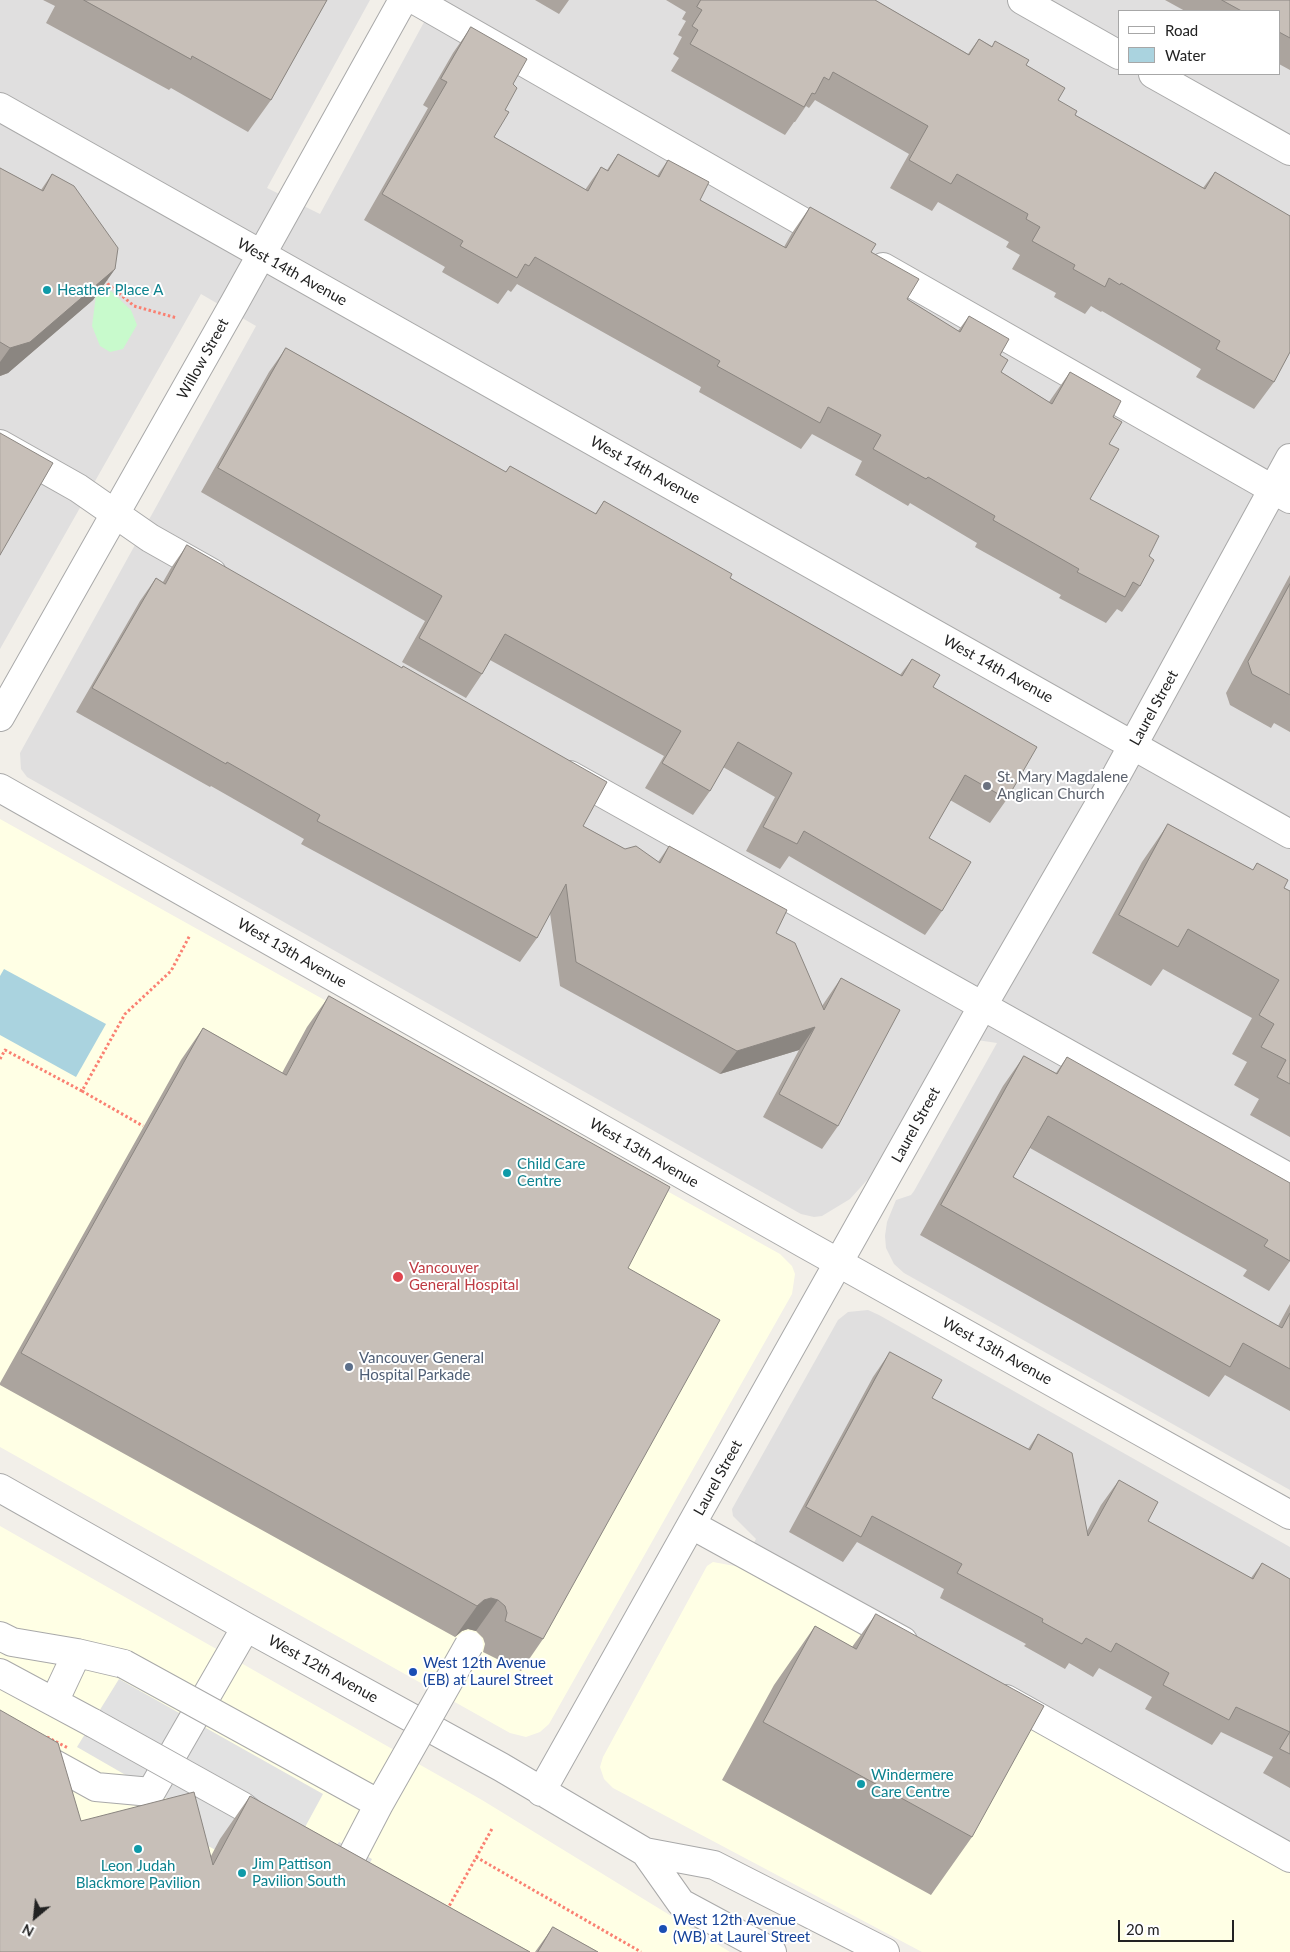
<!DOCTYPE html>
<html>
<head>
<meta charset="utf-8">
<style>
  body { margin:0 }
  #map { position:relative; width:1290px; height:1952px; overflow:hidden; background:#f2efe9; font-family:Lato,sans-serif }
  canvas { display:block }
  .legend { position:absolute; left:1118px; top:10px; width:162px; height:65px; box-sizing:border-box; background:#fff; border:1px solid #a7a7a7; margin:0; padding:6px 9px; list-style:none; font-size:15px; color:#222 }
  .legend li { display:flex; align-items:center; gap:10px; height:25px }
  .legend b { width:25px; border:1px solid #a7a7a7 }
  .north { position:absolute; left:10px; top:1892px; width:50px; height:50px; -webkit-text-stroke:4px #fff; paint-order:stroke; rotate:208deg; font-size:14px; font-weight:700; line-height:20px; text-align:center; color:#222 }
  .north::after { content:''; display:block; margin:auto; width:18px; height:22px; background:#222; clip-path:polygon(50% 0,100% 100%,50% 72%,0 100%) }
  .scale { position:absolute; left:1118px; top:1920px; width:116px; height:22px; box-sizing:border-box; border:2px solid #222; border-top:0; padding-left:6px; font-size:15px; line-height:18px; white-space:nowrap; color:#222; -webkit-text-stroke:4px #fff; paint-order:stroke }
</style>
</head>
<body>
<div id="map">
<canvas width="1290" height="1952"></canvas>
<ul class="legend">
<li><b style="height:6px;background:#fff"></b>Road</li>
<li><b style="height:14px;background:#aad3df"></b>Water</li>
</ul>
<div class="north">N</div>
<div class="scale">20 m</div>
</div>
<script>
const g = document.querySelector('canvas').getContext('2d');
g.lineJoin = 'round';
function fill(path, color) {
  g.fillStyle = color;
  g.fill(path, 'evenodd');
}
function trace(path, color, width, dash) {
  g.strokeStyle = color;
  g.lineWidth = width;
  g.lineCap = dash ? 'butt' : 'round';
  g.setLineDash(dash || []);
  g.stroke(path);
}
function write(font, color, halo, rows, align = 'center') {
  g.font = font + ' Lato,sans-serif';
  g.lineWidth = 4;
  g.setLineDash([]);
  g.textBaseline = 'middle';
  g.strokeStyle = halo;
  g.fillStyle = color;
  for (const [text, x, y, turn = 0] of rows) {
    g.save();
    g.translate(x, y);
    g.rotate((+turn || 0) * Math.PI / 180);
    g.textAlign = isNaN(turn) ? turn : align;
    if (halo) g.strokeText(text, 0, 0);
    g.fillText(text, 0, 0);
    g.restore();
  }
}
const residential = new Path2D(`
  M0,0h370l-103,188 53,26 116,-214h854v1490l-386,-217 -10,-9 -8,-16 -1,-12 2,-14 9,-22 15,-5 3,-4 83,-148 -47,-7 -81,142 -19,21 -28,17 -8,1 -13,-3 -774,-437 -6,-8 -1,-16 236,-427 -55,-32 -201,355zM1119,11h160v63h-160z
  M868,1310l11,5 411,232v311l-543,-304 9,-15 -23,-23 -1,-7 106,-189 10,-8z`);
const education = new Path2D(`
  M0,819l780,435 12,12 3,8 -3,20 -243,430 -9,8 -14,5 -16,-4 -510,-286z
  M0,1526l482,274 248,152h-730z
  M713,1562l27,5 550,291v94h-368l-309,-164 -9,-9 -4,-12 3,-10 104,-191z`);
const park = new Path2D(`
  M111,291l20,19 6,15 -14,24 -13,3 -10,-6 -8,-20 4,-31z`);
const parking = new Path2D(`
  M119,1679l204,115 -19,35 31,19 4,-6 33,17 -32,57 -147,-78 -10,-30 -106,-61z`);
const water = new Path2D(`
  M4,969l102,55 -30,53 -76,-42v-59z`);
const path = new Path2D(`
  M105,279l3,5 26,22 43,12
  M0,1059l5,-9 77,41 43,-77 46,-43 19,-36
  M82,1091l61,35
  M476,1857l165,95
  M447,1910l46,-83`);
const minor = new Path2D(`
  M415,0l418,239
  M1022,0l97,55
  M1153,74l137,77
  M0,107l1290,727
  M883,267l407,232
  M0,444l78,44 72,50 62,35
  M0,717l235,-415 168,-302
  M570,775l720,403
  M0,788l805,456 485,271
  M0,1488l246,139 255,140 144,85 69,13 171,87
  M692,1525l211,116
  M0,1636l12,6 65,11 47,11
  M0,1673l93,50
  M1006,1699l284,159
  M54,1702l23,-49
  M0,1734l96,53 55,5 95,-165
  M541,1792l441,-785 135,-233 173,-316
  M645,1852l36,51 91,49`);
const pathBridge = new Path2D(`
  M47,1737l21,11`);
const minorBridge = new Path2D(`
  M124,1664l255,140
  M93,1723l149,83 30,24
  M320,1862c13,6 24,3 33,-8l26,-50 90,-159`);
const wall = new Path2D(`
  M43,0h284l-56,100 -23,32 -77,-44 -2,2 -123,-67 9,-17z
  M535,0h34l-10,14z
  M666,0h209l93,54 11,-15 47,26 32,35 17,15 128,73 12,-16 74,44 1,-1v137l-16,30 -20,27 -58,-32 5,-8 -99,-58 -1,1 -10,-6 -6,8 -31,-17 2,-4 -44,-24 8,-14 -14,-8 3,-5 -71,-40 -6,9 -42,-23 19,-34 -94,-54 -6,8 -3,-2 -11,16h-1l-9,13 -114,-64 8,-13 -6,-4 9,-17 -4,-2 8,-14 -4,-2 4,-7z
  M1165,0h125v70l-11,-6v-53h-94z
  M471,27l42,57 -8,26 -11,27 91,53 16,-23 6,3 11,-16 39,22 11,-16 32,40 84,47 8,-14 18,-26 61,45 36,47 51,32 11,-15 31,39 1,17 48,30 21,-30 43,45 -4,27 -19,55 59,57 -9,30 -18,26 -5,-3 -11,14 -47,-25 2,-3 -86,-48 2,-4 -67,-40 -2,3 -53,-31 7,-14 -50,-27 -11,15 -102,-57 2,-5 -184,-103 -6,8 -3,-2 -10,14 -56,-32 3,-5 -81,-47 64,-112 -5,-3 30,-52z
  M0,168l41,22 11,-16 63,95 -22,31 -85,73 -8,3z
  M286,348l220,124 4,-6 85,48 9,-13 126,77 170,97 12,-16 21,28 74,112 -17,24 -40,-23 -21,38 13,73 -17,24 -136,-79 -9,13 -34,-18 29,-54 -52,-30 -13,24 -17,24 -48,-27 19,-32 -174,-96 -8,14 -16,24 -64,-36 23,-41 -224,-129 68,-120z
  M187,545l396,281 42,23 33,13 11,-16 107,87 46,73 19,-28 -3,148 -16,23 -59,-32 36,-67 -79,24 -160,-88 -10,-73 -13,25 -17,24 -219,-118 3,-5 -93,-53 -1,1 -134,-75 64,-111 16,-23 7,4 8,-14z
  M1290,575v157l-16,-9 -3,5 -41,-23 -4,-12z
  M1168,824l85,46 4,-7 27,25 6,3v246l-40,-22 9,-16 -25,-14 13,-23 -15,-8 20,-36 -89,-49 -12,17 -59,-33 50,-91z
  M329,996l299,272 -85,371 -22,32 -38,-19 2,-8 -2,-6 -7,-7 -8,-2 -6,2 -7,6 -455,-252v-2l181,-323 22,-32 79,45 25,-46z
  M1024,1056l32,17 11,-16 223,204 -21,30 -26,-15 4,-6 -217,-122 -17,29 265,149 12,-22v107l-65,-36 -16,22 -289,-162 83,-149z
  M890,1352l42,46 96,51 10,-15 49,97 14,-26 18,-25 29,41 103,57 11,-15 28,16v209l-27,-15 10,-16 -52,-25 -9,13 -67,-36 7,-12 -53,-29 -6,9 -24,-14 -4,6 -41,-23 2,-2 -86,-46 4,-9 -87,-47 -14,20 -54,-30 84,-155z
  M876,1614l96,223 -41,58 -209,-115 52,-95 41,-59 37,21z
  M250,1796l280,156h-530l81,-131 130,35 9,-17z
  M553,1927l45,25h-63z`);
const shadedWall = new Path2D(`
  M115,269l-22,31 -85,73 -8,3v-14l10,-14z
  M815,1027l-16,23 -79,24 17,-23z
  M491,1598l7,2 -22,31 -8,-2 -6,2 -7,6 22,-31 7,-6z`);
const building = new Path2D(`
  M84,0h243l-56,100 -79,-44 -1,3z
  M701,0h174l94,55 10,-16 13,8 3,-6 34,19 -3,5 39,23 -7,12 19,11 -2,4 130,74 10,-17 75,44v136l-16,30 -58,-33 4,-8 -99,-58 -1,2 -11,-7 -4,9 -32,-18 2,-4 -43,-24 8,-14 -14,-8 2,-5 -71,-40 -6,10 -42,-24 19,-34 -95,-54 -4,8 -5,-3 -9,17 -3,-1 -8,14 -114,-63 8,-14 -6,-4 10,-16 -5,-3z
  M1222,0h68v38l-11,-6v-21h-37z
  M471,27l56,32 -14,25 4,4 -12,22 4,2 -15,25 94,54 13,-24 7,4 10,-17 41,23 9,-17 41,22 -9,18 86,48 24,-41 66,37 -5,8 48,27 -12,20 53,33 9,-16 40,23 -9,16 8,5 -7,12 51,32 18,-32 51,29 -8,16 9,5 -13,22 10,5 -29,50 69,37 -10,20 5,4 -14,26 -7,-4 -8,15 -48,-25 2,-3 -86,-49 2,-4 -67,-39 -2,2 -53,-30 8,-14 -53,-28 -8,16 -103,-57 3,-5 -185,-104 -6,9 -4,-2 -8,14 -57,-32 3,-5 -81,-47 65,-112 -6,-3z
  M0,168l43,23 9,-17 22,12 44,62 -3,21 -85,73 -20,6 -10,-6z
  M286,348l220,124 4,-6 86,48 8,-13 128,73 -2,4 172,98 10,-17 28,16 -7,12 104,60 -30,52 -42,-24 -36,63 42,24 -29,49 -138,-80 -7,13 -34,-17 29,-54 -54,-31 -28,49 -48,-28 19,-32 -176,-97 -23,40 -63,-36 23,-42 -224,-128z
  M0,433l53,30 -53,92z
  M187,545l215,123 1,-2 204,116 -24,44 42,23 11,-3 24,17 9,-17 118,64 -11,23 19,10 29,67 17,-32 59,32 -62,116 -59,-32 36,-67 -78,24 -161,-89 -10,-78 -29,54 -220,-117 3,-6 -93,-53 -1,2 -134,-76 64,-110 9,6z
  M1290,584v111l-38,-21 -4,-12z
  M1168,824l85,46 4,-7 31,17 -4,8 6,3v193l-13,-7 9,-17 -25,-13 13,-23 -15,-9 20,-35 -91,-51 -10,18 -59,-32z
  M329,996l341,191 -42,81 92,52 -177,319 -38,-18 2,-8 -2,-7 -7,-6 -7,-2 -7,2 -7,6 -456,-253 182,-325 83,47z
  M1024,1056l33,18 10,-17 223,126v78l-26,-15 4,-6 -220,-124 -35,61 269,151 8,-15v56l-47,-26 -13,24 -289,-162z
  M890,1352l52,28 -10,18 98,52 8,-16 34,19 16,83 31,-56 39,22 -10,19 105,58 9,-16 28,16v153l-54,-25 -7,13 -66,-35 6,-12 -53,-30 -5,9 -25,-14 -4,6 -40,-22 1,-3 -86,-46 5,-9 -90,-48 -11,21 -55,-30z
  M876,1614l168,92 -72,131 -209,-115 52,-96 41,23z
  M0,1710l58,33 23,78 113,-29 19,73 37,-69 280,156h-530z
  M1290,1732v22l-10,-5z
  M553,1927l45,25h-60z`);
const markers = [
  [47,290,5,"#0f9aa8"],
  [987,786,5,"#6b7280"],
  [507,1173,5,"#0f9aa8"],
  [398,1277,6,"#e0444e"],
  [349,1367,5,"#5c6f8a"],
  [413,1672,5,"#1a4fb4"],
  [861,1784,5,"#0f9aa8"],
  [138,1849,5,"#0f9aa8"],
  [242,1873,5,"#0f9aa8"],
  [663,1929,5,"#1a4fb4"]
];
const streetNames = [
  ["West 14th Avenue",292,272,29],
  ["Willow Street",203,359,-61],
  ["West 14th Avenue",645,470,29],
  ["West 14th Avenue",998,669,29],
  ["Laurel Street",1154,708,-61],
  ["West 13th Avenue",292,953,30],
  ["Laurel Street",916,1125,-61],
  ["West 13th Avenue",644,1153,30],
  ["West 13th Avenue",997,1351,29],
  ["Laurel Street",718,1478,-61],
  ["West 12th Avenue",323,1669,29]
];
const cultureNames = [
  ["Heather Place A",57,290],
  ["Child Care",517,1164],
  ["Centre",517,1181],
  ["Windermere",871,1775],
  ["Care Centre",871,1792],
  ["Jim Pattison",252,1864],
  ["Pavilion South",252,1881],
  ["Leon Judah",138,1866,"center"],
  ["Blackmore Pavilion",138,1883,"center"]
];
const worshipNames = [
  ["St. Mary Magdalene",997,777],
  ["Anglican Church",997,794]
];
const healthNames = [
  ["Vancouver",409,1268],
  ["General Hospital",409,1285]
];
const serviceNames = [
  ["Vancouver General",359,1358],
  ["Hospital Parkade",359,1375]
];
const transitNames = [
  ["West 12th Avenue",423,1663],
  ["(EB) at Laurel Street",423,1680],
  ["West 12th Avenue",673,1920],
  ["(WB) at Laurel Street",673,1937]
];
fill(residential, '#e0dfdf');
fill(education, '#ffffe5');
fill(park, '#c8facc');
fill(parking, '#e2e2e2');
fill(water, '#aad3df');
trace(minor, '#a9a9a9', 30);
trace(path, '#fa8072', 3, [2.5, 2.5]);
trace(minor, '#fff', 28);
trace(minorBridge, '#a9a9a9', 30, []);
trace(pathBridge, '#fa8072', 3, [2.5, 2.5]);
trace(minorBridge, '#fff', 28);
fill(wall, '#aba49e');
fill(shadedWall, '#8b8681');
fill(building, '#c7bfb8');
trace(building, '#8b8681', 1);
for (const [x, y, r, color] of markers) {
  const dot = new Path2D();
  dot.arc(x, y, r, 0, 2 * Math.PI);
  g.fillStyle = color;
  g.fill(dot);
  trace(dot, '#fff', 2);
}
write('15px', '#222', '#fff', streetNames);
write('15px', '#0d838f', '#fff', cultureNames, 'left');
write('15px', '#5b616d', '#fff', worshipNames, 'left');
write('15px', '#be3a42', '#fff', healthNames, 'left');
write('15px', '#4e5e75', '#fff', serviceNames, 'left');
write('15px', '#164399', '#fff', transitNames, 'left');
</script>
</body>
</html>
